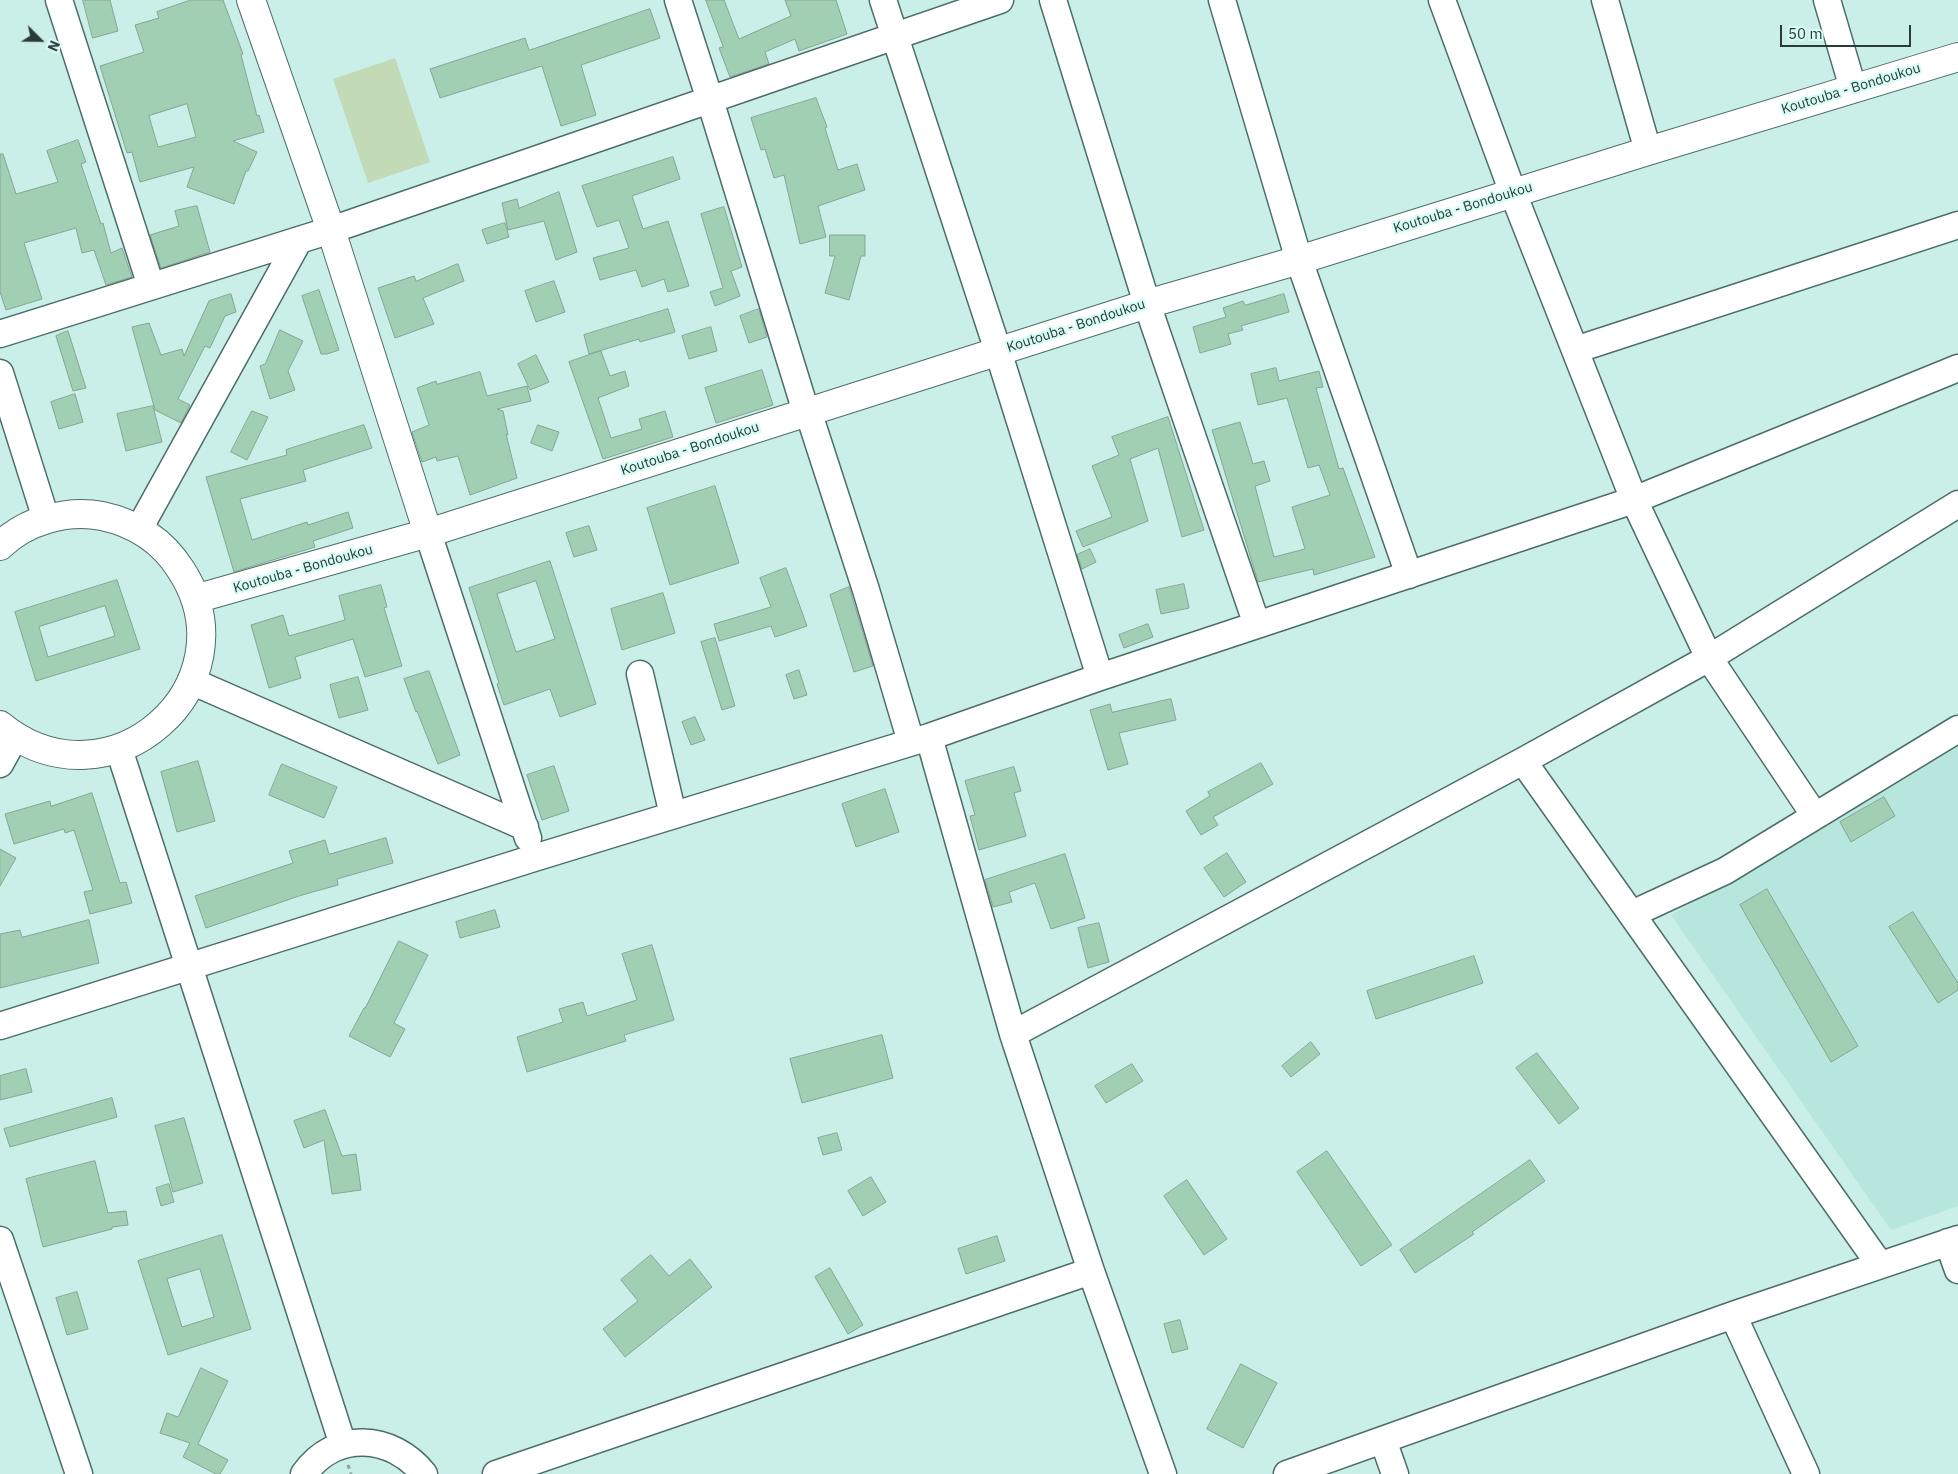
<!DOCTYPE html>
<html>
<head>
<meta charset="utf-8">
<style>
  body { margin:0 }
  #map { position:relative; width:1958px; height:1474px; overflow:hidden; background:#c9efe8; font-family:"IBM Plex Sans",sans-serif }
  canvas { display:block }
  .north { position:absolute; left:15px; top:15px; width:50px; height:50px; -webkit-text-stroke:4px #d6fcf5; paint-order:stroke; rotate:113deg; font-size:14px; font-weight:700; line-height:20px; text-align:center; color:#2b3b38 }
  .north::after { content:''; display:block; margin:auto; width:18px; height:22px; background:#2b3b38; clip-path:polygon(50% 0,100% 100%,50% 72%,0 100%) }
  .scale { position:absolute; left:1780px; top:25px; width:131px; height:22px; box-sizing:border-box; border:2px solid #2b3b38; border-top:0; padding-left:6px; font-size:15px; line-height:18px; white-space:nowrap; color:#2b3b38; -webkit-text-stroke:4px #d6fcf5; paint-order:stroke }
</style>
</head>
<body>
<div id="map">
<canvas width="1958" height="1474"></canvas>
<div class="north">N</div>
<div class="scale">50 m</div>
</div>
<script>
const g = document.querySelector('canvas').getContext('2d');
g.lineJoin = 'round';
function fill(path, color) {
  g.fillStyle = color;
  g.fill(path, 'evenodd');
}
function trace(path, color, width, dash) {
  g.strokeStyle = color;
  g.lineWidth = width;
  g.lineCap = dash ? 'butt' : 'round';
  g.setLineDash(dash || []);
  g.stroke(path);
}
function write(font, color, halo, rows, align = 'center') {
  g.font = font + ' "IBM Plex Sans",sans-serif';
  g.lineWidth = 4.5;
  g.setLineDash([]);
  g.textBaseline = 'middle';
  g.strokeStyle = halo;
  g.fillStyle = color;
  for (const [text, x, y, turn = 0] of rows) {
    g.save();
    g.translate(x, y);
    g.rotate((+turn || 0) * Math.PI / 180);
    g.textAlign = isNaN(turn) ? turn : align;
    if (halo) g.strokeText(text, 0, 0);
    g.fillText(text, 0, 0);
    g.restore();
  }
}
const built = new Path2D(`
  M1958,745v461l-67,24 -220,-315z`);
const green = new Path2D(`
  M395,58l35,104 -62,21 -35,-104z`);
const building = new Path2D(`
  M83,0h27l8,31 -25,7z
  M191,0h32l20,54 -2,1 16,61 2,-1 5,17 -31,9 24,11 -9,19h-2l-12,33 -47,-17 7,-20 -54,15 -8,-30 -5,1 -27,-87 44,-14 -9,-27 24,-7 -2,-6zM187,104l9,33 -38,10 -9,-31z
  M706,0h18l15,39 52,-23 -6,-16h51l11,34 -48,17 -4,-12 -30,13 4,12 -39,13 -11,-29 4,-1z
  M650,9l10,29 -79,27 15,50 -35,11 -19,-60 -102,32 -10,-29 95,-31 4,12z
  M816,98l11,29 -2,1 13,42 19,-6 8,26 -47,16 8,31 -26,7 -16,-69 -10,3 -9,-29 -4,1 -10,-32z
  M78,140l8,22 -5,2 20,60 2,-1 8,30 11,-5 10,29 -26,8 -12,-35 -12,3 -6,-25 -52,15 18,56 -36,11 -6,-18v-138h3l13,40 42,-12 -11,-31z
  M673,157l7,22 -48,17 11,33 25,-8 21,65 -21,6 -4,-13 -22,8 -6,-17 -36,10 -7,-22 36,-10 -10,-28 -22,7 -15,-41z
  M559,192l18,60 -21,8 -12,-39 -36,9 -6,-27 15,-4 2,9z
  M197,206l13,46 -49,16 -11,-33 29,-9 -4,-15z
  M724,207l18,60 -11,4 9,25 -25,10 -5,-14 13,-4 -22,-74z
  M505,223l4,14 -22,7 -5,-14z
  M830,235h35v21h-4l-12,44 -24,-7 10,-37h-5z
  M458,264l6,17 -41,17 11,26 -39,14 -17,-50 36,-12 2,5z
  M554,281l11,31 -29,10 -11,-31z
  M319,290l20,60 -12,4h-6l-19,-58z
  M231,294l5,18 -11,4 -15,32 -5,-2 -27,53 12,6 -9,18 -26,-13 -23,-83 17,-4 12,32 21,-6 2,7 25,-55z
  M1284,294l5,18 -48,14 2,4 -15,4 3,10 -31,9 -7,-26 33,-10 -3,-9 20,-7 2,4z
  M668,309l7,23 -35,10 -1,-3 -50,15 -5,-19z
  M759,309l8,28 -18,6 -9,-27z
  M711,327l6,24 -28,8 -7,-23z
  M280,330l23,11 -15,30 7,19 -25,9 -10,-33 5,-2z
  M68,331l18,57 -13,3 -17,-55z
  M601,351l9,25 15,-5 4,15 -31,12 13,40 31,-9 -3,-10 26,-8 8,26 -70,22 -34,-97z
  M536,355l13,27 -19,8 -12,-26z
  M1276,368l3,13 40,-10 4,16 -7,1 23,81 4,-1 32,89 -61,18 -1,-6 -55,13 -46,-152 28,-8 13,42 11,-3 6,20 -15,5 19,71 31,-8 -13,-42 38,-12 -11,-30 -11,3 -21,-70 -29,7 -7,-31z
  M762,370l11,35 -57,18 -11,-35z
  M480,372l7,24 40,-10 4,15 -34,8 6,2 5,24 -2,-1 11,44 -47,17 -12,-39 -21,5 -1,-4 -14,5 -10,-30 17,-7 -12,-37 19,-7 1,3z
  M75,394l8,28 -24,7 -8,-27z
  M153,406l9,36 -36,9 -9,-37z
  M252,411l16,6 -21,43 -16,-8z
  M1168,417l36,113 -22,7 -24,-89 -28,11 18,62 -65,26 -7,-16 36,-14 -20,-51 27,-11 -7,-18z
  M364,425l8,23 -69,22 3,11 -66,18 12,41 55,-18 1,3 40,-13 5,16 -40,13 2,6 -81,25 -28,-95 81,-22 -1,-5z
  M538,425l21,7 -7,19 -21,-8z
  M715,486l24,77 -69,22 -23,-77z
  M589,526l8,24 -23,7 -8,-24z
  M1090,549l6,13 -14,7 -5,-14z
  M550,561l46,143 -36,13 -10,-28 -46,16 -7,-21 2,-1 -30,-95zM536,581l19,58 -39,13 -19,-58z
  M786,568l21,58 -32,11 -4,-11 -52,15 -5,-17 57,-17 -11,-29z
  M117,580l23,69 -104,32 -21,-69zM105,606l10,30 -67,21 -9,-30z
  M1184,584l5,24 -28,6 -5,-24z
  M381,585l6,22 -3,1 18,58 -37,11 -12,-38 -58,18 6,21 -32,10 -18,-63 32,-10 6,21 56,-16 -6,-24z
  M849,587l24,79 -19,6 -24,-77z
  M663,593l12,40 -53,17 -11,-41z
  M1148,624l5,13 -29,11 -5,-13z
  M715,638l20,68 -13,4 -21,-68z
  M799,670l8,25 -13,4 -8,-24z
  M429,671l31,84 -22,9 -21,-53 -1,1 -12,-33z
  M358,677l10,33 -29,8 -9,-33z
  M1171,699l5,21 -57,13 9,31 -20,6 -18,-60 20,-6 2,8z
  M695,717l10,23 -14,5 -9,-23z
  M198,761l17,60 -38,11 -16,-60z
  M1261,763l12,21 -60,33 5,8 -17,10 -15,-24 24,-15 -2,-4z
  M282,764l55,23 -13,31 -55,-23z
  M554,766l15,45 -27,9 -15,-45z
  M1014,767l7,24 -7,2 12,43 -47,14 -9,-34 5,-1 -10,-34z
  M885,789l14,43 -43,15 -14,-43z
  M92,793l28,90 6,-1 6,21 -42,11 -6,-22 9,-2 -19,-60 -9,3 -1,-4 -50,15 -9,-30 45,-13 1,5z
  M1884,797l11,19 -44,26 -11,-20z
  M386,838l7,25 -56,16 1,6 -36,10 -96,33 -11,-32 98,-33 -4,-12 36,-11 4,14z
  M0,849l16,9 -16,28z
  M1227,853l19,29 -22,15 -20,-29z
  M1065,854l20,64 -34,11 -16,-46 -26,9 3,10 -19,5 -8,-27z
  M1767,889l91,157 -27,16 -91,-157z
  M495,910l5,17 -40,11 -4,-16z
  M1913,912l45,71v7l-20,13 -49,-76z
  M89,920l10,43 -99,25v-54l20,-4 2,7z
  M1099,923l10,39 -21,6 -10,-40z
  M399,941l29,14 -34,68 11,6 -15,28 -41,-21 15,-28h1z
  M652,945l22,75 -50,15 2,6 -99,31 -10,-35 46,-15 -4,-13 24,-7 4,14 50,-16 -15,-46z
  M1474,956l9,27 -107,36 -9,-28z
  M882,1035l11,43 -91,25 -12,-44z
  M1311,1042l9,12 -29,23 -9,-11z
  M1537,1053l42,55 -20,16 -43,-56z
  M1132,1064l11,17 -37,22 -11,-17z
  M26,1069l6,23 -32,8v-24z
  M112,1098l5,19 -107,30 -6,-18z
  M325,1110l17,46 14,-2 5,36 -29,4 -8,-54 -20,8 -10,-27z
  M184,1118l19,65 -30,9 -18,-66z
  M837,1133l5,17 -19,5 -5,-17z
  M1327,1151l65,94 -31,21 -64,-94z
  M1530,1160l15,21 -73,51 2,2 -59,39 -15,-23z
  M95,1161l13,52 18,-2 2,14 -16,2v2l-69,18 -17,-68z
  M871,1177l15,25 -23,14 -15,-25z
  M1187,1180l40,59 -23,16 -40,-59z
  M169,1184l5,18 -13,4 -5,-18z
  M222,1235l29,94 -83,26 -30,-94zM200,1269l14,48 -32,10 -15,-48z
  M997,1236l8,25 -39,13 -8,-25z
  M651,1255l18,21 21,-17 22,28 -87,70 -22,-28 35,-28 -17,-21z
  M830,1268l33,57 -15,9 -33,-57z
  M77,1292l11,37 -21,6 -11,-37z
  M1180,1320l8,29 -16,4 -8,-29z
  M1241,1364l36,19 -34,65 -36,-19z
  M201,1368l27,13 -30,63 30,16 -8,14h-4l-33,-17 7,-14 -30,-10 7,-20 11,4z`);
const path = new Path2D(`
  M348,1465l3,9`);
const minor = new Path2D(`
  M59,0l92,286
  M678,0l32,100 96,312
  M883,0l115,351 102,326
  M1053,0l94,304 110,321
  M1222,0l77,260 110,315
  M1442,0l71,193 121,307 75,158 106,158
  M1605,0l43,151
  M1827,0l26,88
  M0,334l331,-104 669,-230
  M1575,350l383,-125
  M0,373l46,146
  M808,411l58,179 45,152
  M139,529l160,-289
  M428,533l100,305
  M640,674l33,141
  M191,681l334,146
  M929,737l84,297 78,237 72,203
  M119,749l224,696
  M1523,761l357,504
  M0,764l15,-27
  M1632,914l93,-43 233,-142
  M0,1026l534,-168 395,-121 171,-60 534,-177 324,-132
  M1013,1034l510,-273 186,-103 249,-154
  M0,1240l79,234
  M1948,1242l10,28
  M1733,1315l73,159
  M1383,1440l12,34
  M304,1474c31,-44 88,-40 120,0
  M496,1474l595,-203
  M1287,1474l446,-159 225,-76`);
const major = new Path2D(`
  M251,0l80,230 97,303
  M0,546c25,-25 67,-37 102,-30 33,7 61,25 79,54 74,114 -71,245 -181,155
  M195,599l233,-66 719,-229 152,-44 349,-109 310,-94`);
const streetNames = [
  ["Koutouba - Bondoukou",1851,89,-17],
  ["Koutouba - Bondoukou",1463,208,-17],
  ["Koutouba - Bondoukou",1076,326,-18],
  ["Koutouba - Bondoukou",690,449,-18],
  ["Koutouba - Bondoukou",303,569,-16]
];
fill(built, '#b6e6de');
fill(green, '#c2dab6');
fill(building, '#a1cfb4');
trace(building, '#87a493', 1);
trace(minor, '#4c6e68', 29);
trace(major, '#4c6e68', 30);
trace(path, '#88a5a0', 3, [4, 4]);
trace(minor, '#fff', 26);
trace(major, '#fff', 28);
write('14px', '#2b3b38', '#d6fcf5', streetNames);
</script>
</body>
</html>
